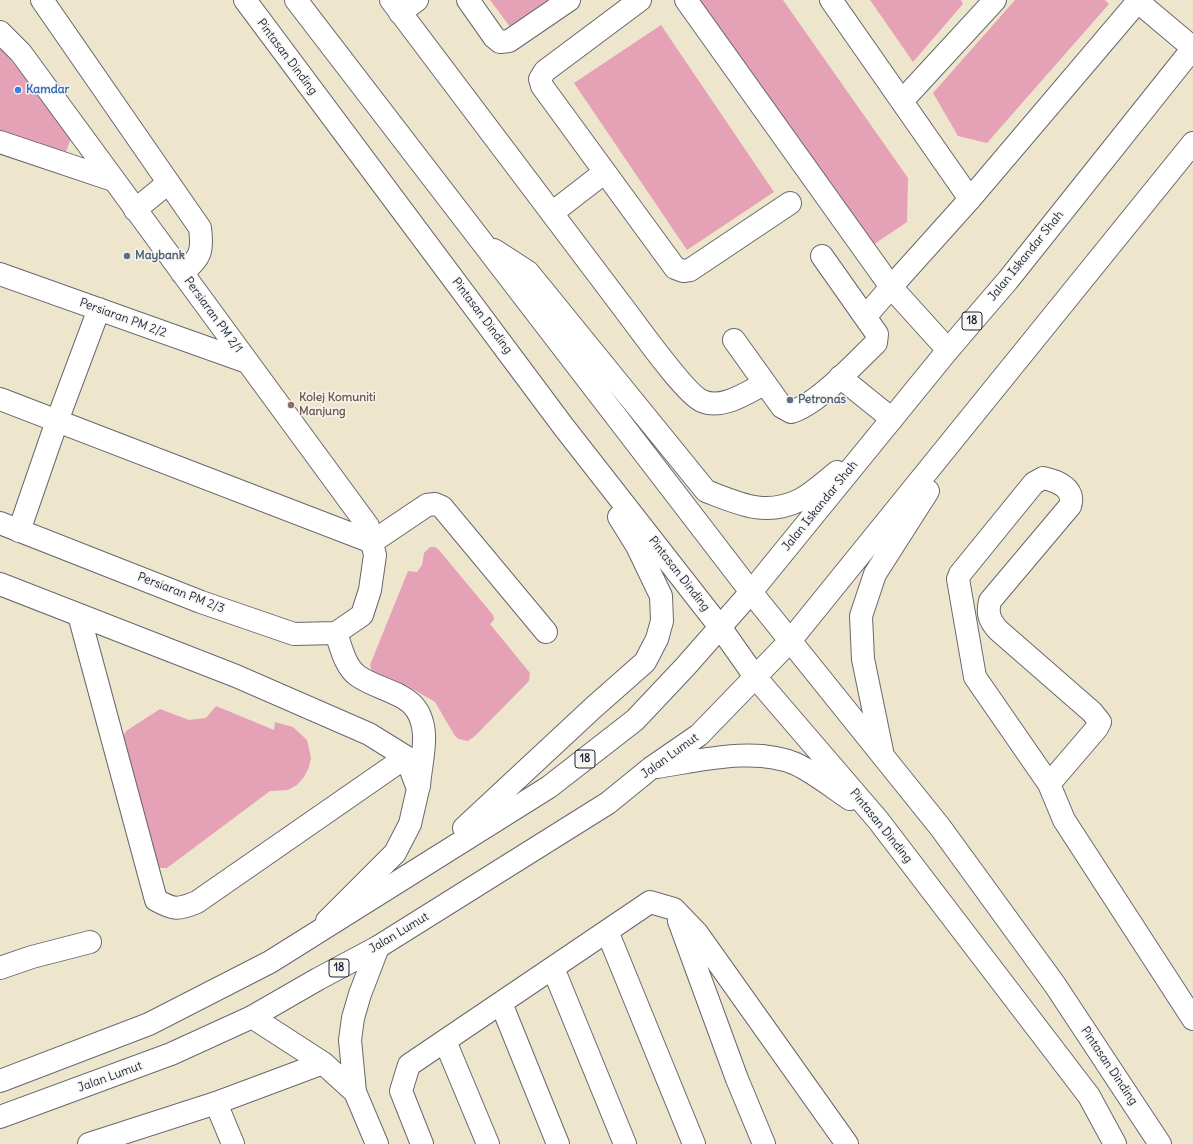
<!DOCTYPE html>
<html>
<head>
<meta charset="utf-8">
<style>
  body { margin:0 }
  canvas { display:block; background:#eee6cc }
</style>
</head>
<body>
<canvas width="1193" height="1144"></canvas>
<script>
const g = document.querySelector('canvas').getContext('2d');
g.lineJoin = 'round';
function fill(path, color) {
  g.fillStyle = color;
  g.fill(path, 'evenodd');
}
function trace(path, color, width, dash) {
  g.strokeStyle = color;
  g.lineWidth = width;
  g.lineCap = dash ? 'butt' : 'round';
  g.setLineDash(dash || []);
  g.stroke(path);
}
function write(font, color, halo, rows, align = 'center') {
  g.font = font + ' Delius,sans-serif';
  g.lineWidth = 3;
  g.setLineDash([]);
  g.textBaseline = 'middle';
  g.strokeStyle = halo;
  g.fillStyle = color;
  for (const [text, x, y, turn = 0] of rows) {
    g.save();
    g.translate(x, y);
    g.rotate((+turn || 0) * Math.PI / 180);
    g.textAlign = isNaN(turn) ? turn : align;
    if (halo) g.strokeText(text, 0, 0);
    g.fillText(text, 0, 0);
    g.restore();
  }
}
const building = new Path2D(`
  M490,0h60l-39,28z
  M697,0h86l125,178 -1,44 -37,25z
  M870,0h91l2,4 -50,58z
  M1015,0h90l4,4 -122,139 -29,-7 -25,-43z
  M661,25l113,167 -87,58 -113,-167z
  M0,47l72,88 -6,17 -19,-3 -47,-18z
  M430,547h5l4,3 54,65 1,5 -4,4 40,49 -1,8 -54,55 -7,5 -9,-2 -4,-3 -20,-34 -29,-17 -21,-3 -13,-11 -2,-6 38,-94 9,1 5,-7 2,-12z
  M216,706l58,24 1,-8 18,5 14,13 4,18 -2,9 -5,10 -7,8 -9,5 -18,1 -103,77h-9l-35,-131 3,-6 34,-22 29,11 17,-2z`);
const minor = new Path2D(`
  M42,0l158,228c3,23 1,30 -18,45
  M391,0c77,102 154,204 231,306 14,18 63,88 80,95 20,9 44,-8 62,-17
  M468,0l26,37 6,5 9,-1 60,-41
  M640,0l-95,71 -5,8 2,7 133,182 8,3 7,-1 100,-67
  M686,0l205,287 -26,30
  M831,0l139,199
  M1136,0l57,48
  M400,13l17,-13
  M0,32l21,21 347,473 7,29 -5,35 -8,25 -26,18 -42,1 -93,-32 -201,-79
  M902,101l93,-101
  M0,142l113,38
  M135,210l33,-27
  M552,213l53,-41
  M0,274l247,88
  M734,340l48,67 9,5c27,-8 64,-49 85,-69l1,-9 -55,-78
  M948,350l-57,-63 79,-88 169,-199
  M840,377l52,42
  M0,399l372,143 55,-37 8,-1 7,3 104,125
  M19,531l38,-110 42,-112
  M0,584l236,92 133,58 37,23 12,32 -8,35 -15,29 -68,68
  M79,615l77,285c18,10 22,10 41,2l209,-145
  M336,633c5,14 9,34 22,43 28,19 63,15 66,58 1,17 -4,36 -5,52
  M1049,784l48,-56 3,-6 -8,-10 -94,-82c-9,-10 -11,-17 -8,-29l80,-95c6,-17 -12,-25 -27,-28l-9,5 -74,91 -2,5 17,98 74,107 15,36 129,199
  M679,921l58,158 27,65
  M607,931l87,213
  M0,968l32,-11 58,-15
  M553,968l72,176
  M501,1003l57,141
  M252,1017l71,46 32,29
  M445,1041l43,103
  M216,1103l17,41
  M89,1144l127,-41 107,-40
  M377,1144l-22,-52 -5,-52 3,-22 7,-24 18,-47
  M422,1144l-21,-53 8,-26 241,-163 24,7 23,24 150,211`);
const major = new Path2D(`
  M245,0l318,426 157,201 36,51 122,142 211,276 26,48
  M296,0l455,592 189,235 115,158 105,159
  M494,250l34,22 178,219c34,13 59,26 94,9 13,-7 26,-19 37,-28
  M882,751l-19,-92 -2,-43 14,-42 53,-83
  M656,767c42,-6 100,-21 140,-3 19,9 36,23 54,35
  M464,828l130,-121 51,-45 12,-23 5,-18 -1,-25 -24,-50 -18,-29
  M0,1081l149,-57 121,-62 279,-175 86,-67 50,-53 66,-75 197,-242 60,-70 185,-232
  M0,1117l171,-63 81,-37 66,-38 60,-32 230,-144 43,-35 48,-33 91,-94 403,-498`);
const markers = [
  [18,90,4,"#3f7fe0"],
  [127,256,4,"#5c6f8a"],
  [790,400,4,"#5c6f8a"],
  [291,405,4,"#8d6e63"]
];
const shields = [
  [972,321,20],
  [585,759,20],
  [339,968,20]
];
const shieldNames = [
  ["18",972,321],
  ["18",585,759],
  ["18",339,968]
];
const streetNames = [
  ["Pintasan Dinding",287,57,53],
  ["Jalan Iskandar Shah",1026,256,-51],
  ["Persiaran PM 2/1",213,315,54],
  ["Pintasan Dinding",482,316,53],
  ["Persiaran PM 2/2",123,318,20],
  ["Jalan Iskandar Shah",820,506,-51],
  ["Pintasan Dinding",679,574,52],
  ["Persiaran PM 2/3",181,593,21],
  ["Jalan Lumut",670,756,-36],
  ["Pintasan Dinding",881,826,51],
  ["Jalan Lumut",399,933,-31],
  ["Pintasan Dinding",1109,1066,56],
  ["Jalan Lumut",110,1077,-20]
];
const shopNames = [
  ["Kamdar",26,90]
];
const serviceNames = [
  ["Maybank",135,256],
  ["Petronas",798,400]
];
const educationNames = [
  ["Kolej Komuniti",299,398],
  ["Manjung",299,412]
];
fill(building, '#e5a2b6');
trace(minor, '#69676e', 24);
trace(major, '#69676e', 24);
trace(minor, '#fff', 22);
trace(major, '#fff', 22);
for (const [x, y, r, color] of markers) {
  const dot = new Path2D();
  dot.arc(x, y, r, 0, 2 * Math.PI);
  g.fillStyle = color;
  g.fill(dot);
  trace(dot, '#f6f6f2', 1.5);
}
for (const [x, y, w] of shields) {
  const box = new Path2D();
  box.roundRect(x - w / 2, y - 9, w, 18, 3);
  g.fillStyle = '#f6f6f2';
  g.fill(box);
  trace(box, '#22223b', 1);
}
write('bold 11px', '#22223b', null, shieldNames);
write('12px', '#22223b', '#f6f6f2', streetNames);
write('bold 12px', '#366cbe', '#f6f6f2', shopNames, 'left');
write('bold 12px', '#4e5e75', '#f6f6f2', serviceNames, 'left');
write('bold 12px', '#785e54', '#f6f6f2', educationNames, 'left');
</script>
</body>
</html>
